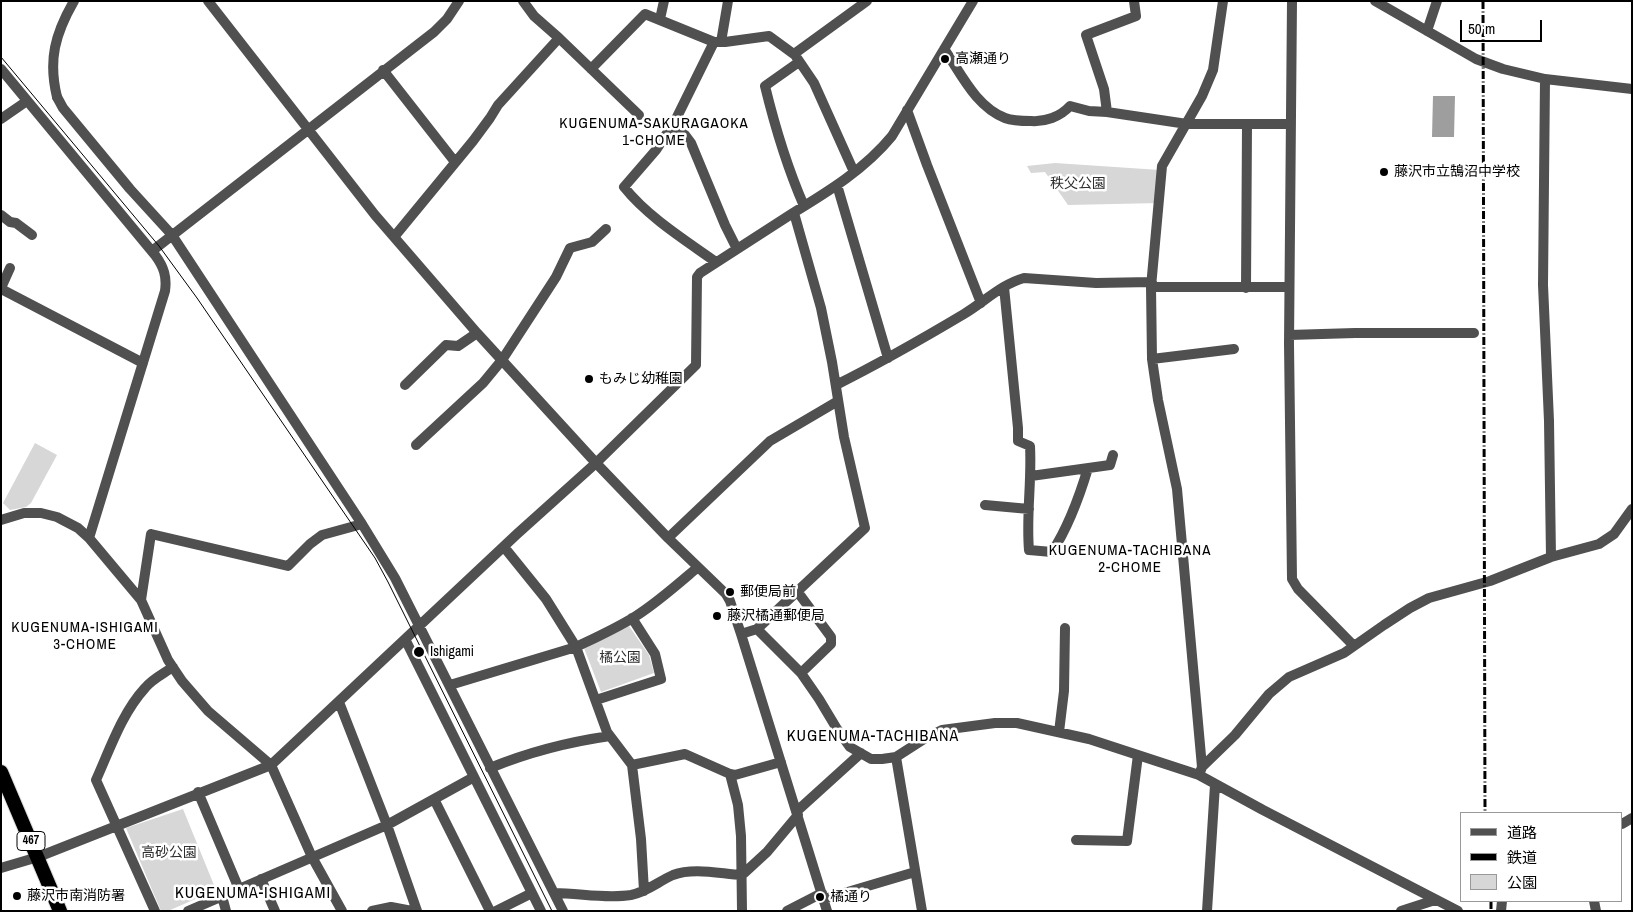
<!DOCTYPE html>
<html>
<head>
<meta charset="utf-8">
<style>
  body { margin:0 }
  #map { position:relative; width:1633px; height:912px; overflow:hidden; background:#fff; font-family:"Archivo Narrow","Noto Sans JP",sans-serif }
  canvas { display:block }
  .frame { position:absolute; inset:0; border:2px solid #000; pointer-events:none }
  .legend { position:absolute; left:1460px; top:812px; width:162px; height:90px; box-sizing:border-box; background:#fff; border:1px solid #999; margin:0; padding:6px 9px; list-style:none; font-size:15px; color:#000 }
  .legend li { display:flex; align-items:center; gap:10px; height:25px }
  .legend b { width:25px; border:1px solid #999 }
  .scale { position:absolute; left:1460px; top:20px; width:82px; height:22px; box-sizing:border-box; border:2px solid #000; border-top:0; padding-left:6px; font-size:15px; line-height:18px; white-space:nowrap; color:#000; -webkit-text-stroke:4px #fff; paint-order:stroke }
</style>
</head>
<body>
<div id="map">
<canvas width="1633" height="912"></canvas>
<div class="frame"></div>
<ul class="legend">
<li><b style="height:6px;background:#505050"></b>道路</li>
<li><b style="height:6px;background:#000"></b>鉄道</li>
<li><b style="height:14px;background:#d7d7d7"></b>公園</li>
</ul>
<div class="scale">50 m</div>
</div>
<script>
const g = document.querySelector('canvas').getContext('2d');
g.lineJoin = 'round';
function fill(path, color) {
  g.fillStyle = color;
  g.fill(path, 'evenodd');
}
function trace(path, color, width, dash) {
  g.strokeStyle = color;
  g.lineWidth = width;
  g.lineCap = dash ? 'butt' : 'round';
  g.setLineDash(dash || []);
  g.stroke(path);
}
function write(font, color, halo, rows, align = 'center') {
  g.font = font + ' "Archivo Narrow","Noto Sans JP",sans-serif';
  g.lineWidth = 5;
  g.setLineDash([]);
  g.textBaseline = 'middle';
  g.strokeStyle = halo;
  g.fillStyle = color;
  for (const [text, x, y, turn = 0] of rows) {
    g.save();
    g.translate(x, y);
    g.rotate((+turn || 0) * Math.PI / 180);
    g.textAlign = isNaN(turn) ? turn : align;
    if (halo) g.strokeText(text, 0, 0);
    g.fillText(text, 0, 0);
    g.restore();
  }
}
const green = new Path2D(`
  M1055,163l105,7v33l-92,2 -23,-33 -14,1 -4,-7z
  M35,443l22,12 -26,48 -5,4 -16,3 -7,-7z
  M629,626l20,29 5,18 -53,19 -17,-44z
  M183,809l33,81 -48,21h-7l-35,-83z`);
const water = new Path2D(`
  M1433,96h22l-1,41h-22z`);
const minor = new Path2D(`
  M208,1l167,214 102,118 119,130 72,75 58,56 4,7 11,33 86,277
  M523,1l11,15 25,22
  M1292,1l-3,343 3,235 6,10 56,57
  M1375,1l101,58 27,10 42,10 87,10
  M660,19l4,-18
  M1427,31l10,-30
  M714,42l-39,79 -19,29 -32,37c24,30 61,53 92,75
  M721,42l7,-41
  M944,49c17,24 31,57 61,69 8,3 17,3 26,3 14,1 29,-4 39,-15l19,5 18,1 80,12h104
  M794,54l73,-53
  M799,62l-34,24c10,41 22,81 39,120
  M1,69l154,186c9,12 12,22 10,36l-76,247
  M591,69l54,-55 69,28h11l44,-6 26,19 19,28 40,89
  M383,70l72,92
  M1545,79l-2,206 6,136 2,136
  M57,97l6,11 67,81 42,46 190,289 33,54 168,333
  M907,110l20,55 54,138
  M1107,112l-3,-23 -18,-54 50,-19 -2,-15
  M1,119l26,-18
  M672,125l13,10 6,8 34,82 12,24
  M837,185l51,173
  M1,215l9,7 6,1 16,12
  M394,237l79,-96 17,-23 8,-13 61,-67 80,77
  M152,251l282,-219 13,-13 12,-18
  M1004,287l14,141v13l12,5c2,35 -4,69 -1,104l23,2c17,-26 27,-54 36,-84
  M1151,287h138
  M1,288l9,-20
  M1246,288l1,-163
  M1,289l142,74
  M1289,335l66,-2h119
  M1152,359l82,-10
  M405,385l41,-40 12,1 19,-13
  M836,385c44,-22 86,-46 128,-71 20,-12 38,-30 60,-36l72,5 56,-1
  M416,445l67,-62 19,-23 54,-83 14,-29 22,-6 14,-13
  M1031,476l79,-11 3,-10
  M985,505l44,4
  M1,520l23,-7h17l16,4 21,11 11,10 52,62 27,60 14,21 26,30 63,54
  M668,538l102,-97 68,-40
  M504,547l42,52 30,48 31,85 25,33 9,74 3,52
  M797,591l34,46v7l-30,29
  M141,600l10,-66 137,32 22,-22 12,-9 40,-11
  M757,629l108,-101 -21,-91 -12,-75 -11,-54 -27,-95
  M741,634l16,-5 44,44 18,26 18,30 13,18 21,12h11l14,-2 28,-18 18,-9 53,-7h22l72,16 110,36 64,35 195,101
  M405,639l136,272
  M450,685l126,-38c21,-10 41,-19 60,-31 22,-14 42,-32 62,-49
  M596,700l65,-21 -6,-25 -23,-36
  M339,702l48,123 30,86
  M1059,732l5,-41 1,-63
  M896,757l26,154
  M632,765l53,-11 45,20 5,1 46,-13
  M1202,767l33,-32 34,-41 20,-17 55,-24 40,-28 26,-17 19,-10 61,-17 61,-24 48,-13 15,-10 18,-25
  M490,768c39,-16 78,-26 120,-32
  M730,774l8,31 3,31 1,75
  M1199,775l3,-8 -25,-278 -19,-89 -6,-41 -1,-72 11,-121 40,-70 11,-26 10,-69
  M198,792l41,97
  M434,799l56,112
  M797,811l64,-58
  M1622,824l10,-6
  M1076,840l51,1 11,-86
  M1,868l37,-11 233,-92 246,-231 79,-71 100,-98 1,-88 3,-4c31,-20 62,-40 93,-60 36,-22 72,-44 99,-77l81,-135
  M261,879l14,32
  M554,893c26,0 51,6 77,2 16,-3 28,-14 42,-20 21,-8 48,-1 69,0l25,-23 31,-37
  M222,896l4,15
  M824,899l91,-27
  M1594,901l2,10
  M155,911l-59,-131c14,-31 26,-67 49,-92 7,-9 18,-14 28,-21
  M188,911l199,-86 87,-48
  M372,911l19,-4 21,4
  M496,911l36,-18
  M787,911l35,-18
  M1207,911l8,-126
  M1401,911l34,-11
  M1501,911l1,-10`);
const tertiary = new Path2D(`
  M57,97c-9,-37 -2,-63 17,-96
  M271,765l41,92 30,54`);
const trunk = new Path2D(`
  M1,772l59,139`);
const tram = new Path2D(`
  M1,57l158,189 38,52 178,260 13,24 164,329`);
const rail = new Path2D(`
  M1483,1l2,812
  M1491,901v10`);
const markers = [
  [945,59,5,"#000"],
  [1384,172,5,"#000"],
  [589,379,5,"#000"],
  [730,592,5,"#000"],
  [717,616,5,"#000"],
  [419,652,6,"#000"],
  [17,896,5,"#000"],
  [820,897,5,"#000"]
];
const shields = [
  [31,841,28]
];
const shieldNames = [
  ["467",31,841]
];
const poiNames = [
  ["高瀬通り",955,59],
  ["藤沢市立鵠沼中学校",1394,172],
  ["もみじ幼稚園",599,379],
  ["郵便局前",740,592],
  ["藤沢橘通郵便局",727,616],
  ["Ishigami",430,652],
  ["藤沢市南消防署",27,896],
  ["橘通り",830,897]
];
const parkNames = [
  ["秩父公園",1078,184],
  ["橘公園",620,658],
  ["高砂公園",169,853]
];
const neighbourhoodNames = [
  ["KUGENUMA-SAKURAGAOKA",654,124],
  ["1-CHOME",654,141],
  ["KUGENUMA-TACHIBANA",1130,551],
  ["2-CHOME",1130,568],
  ["KUGENUMA-ISHIGAMI",85,628],
  ["3-CHOME",85,645]
];
const quarterNames = [
  ["KUGENUMA-TACHIBANA",873,737],
  ["KUGENUMA-ISHIGAMI",253,894]
];
fill(green, '#d7d7d7');
fill(water, '#9e9e9e');
trace(trunk, '#dbdbdb', 16);
trace(minor, '#505050', 10);
trace(tertiary, '#505050', 10);
trace(trunk, '#000', 14);
trace(tram, '#000', 1);
trace(rail, '#000', 3, [8, 2.5, 1, 2.5]);
for (const [x, y, r, color] of markers) {
  const dot = new Path2D();
  dot.arc(x, y, r, 0, 2 * Math.PI);
  g.fillStyle = color;
  g.fill(dot);
  trace(dot, '#fff', 2);
}
for (const [x, y, w] of shields) {
  const box = new Path2D();
  box.roundRect(x - w / 2, y - 9.5, w, 19, 4);
  g.fillStyle = '#fff';
  g.fill(box);
  trace(box, '#000', 1);
}
write('bold 12px', '#000', null, shieldNames);
write('14px', '#000', '#fff', poiNames, 'left');
write('14px', '#2e2e2e', '#fff', parkNames);
g.letterSpacing = '1px';
write('15px', '#000', '#fff', neighbourhoodNames);
g.letterSpacing = '0px';
g.letterSpacing = '1px';
write('16px', '#000', '#fff', quarterNames);
g.letterSpacing = '0px';
</script>
</body>
</html>
